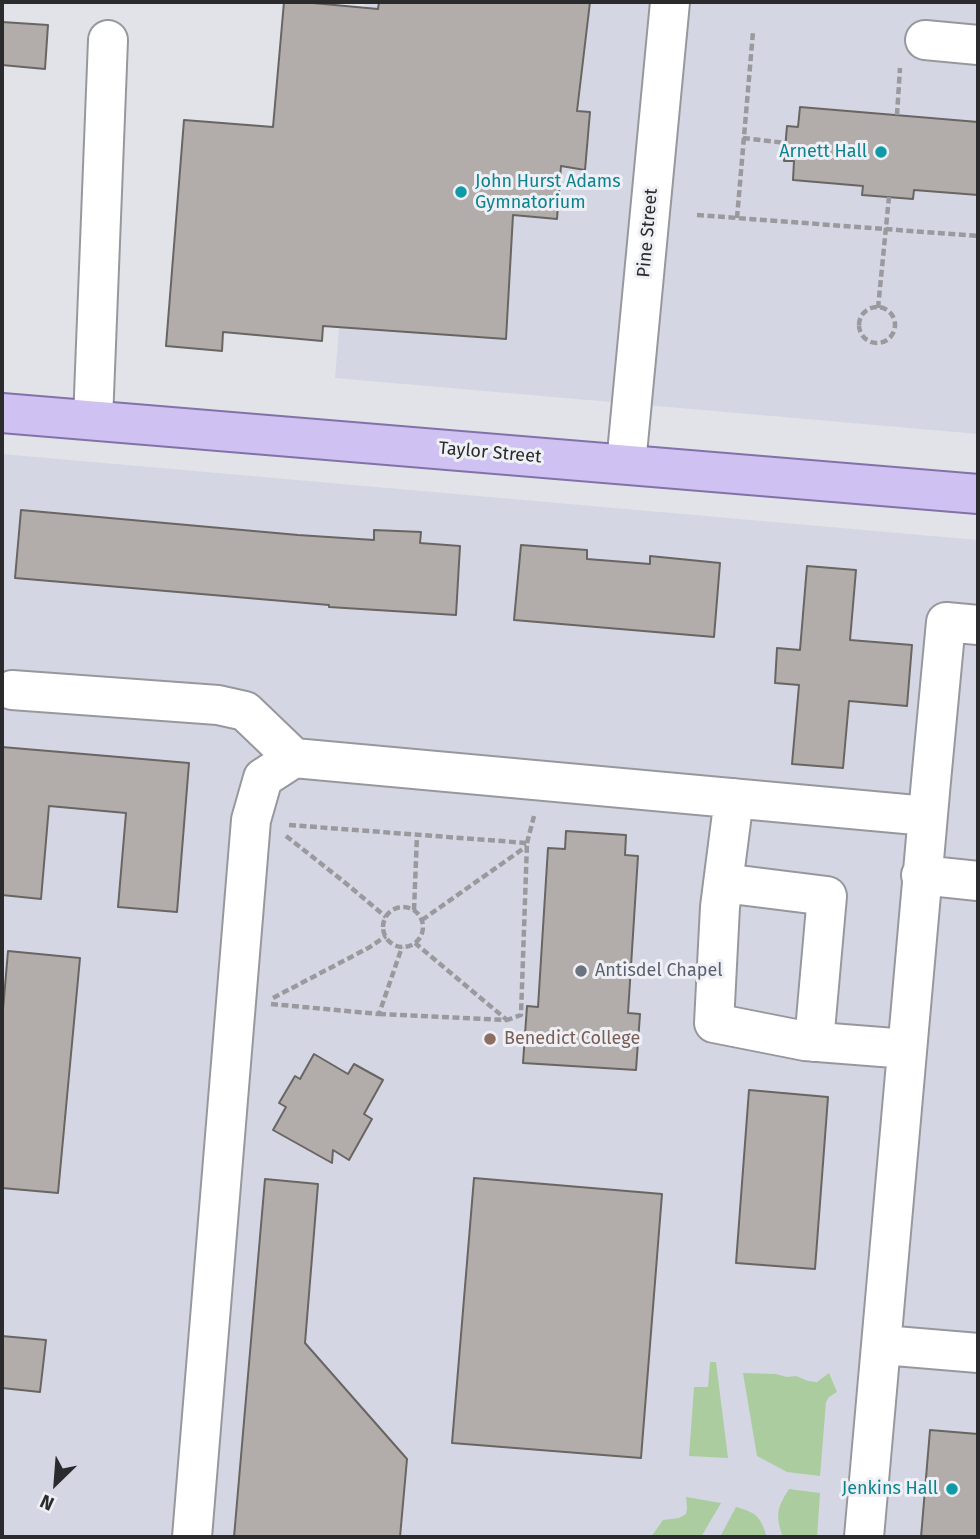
<!DOCTYPE html>
<html>
<head>
<meta charset="utf-8">
<style>
  body { margin:0 }
  #map { position:relative; width:980px; height:1539px; overflow:hidden; background:#e2e3e8; font-family:"Fira Sans",sans-serif }
  canvas { display:block }
  .frame { position:absolute; inset:0; border:4px solid #2b2b2d; pointer-events:none }
  .north { position:absolute; left:21px; top:1448px; width:70px; height:70px; -webkit-text-stroke:5px #eff0f6; paint-order:stroke; rotate:205deg; font-size:19px; font-weight:700; line-height:28px; text-align:center; color:#2b2b2d }
  .north::after { content:''; display:block; margin:auto; width:24px; height:32px; background:#2b2b2d; clip-path:polygon(50% 0,100% 100%,50% 72%,0 100%) }
</style>
</head>
<body>
<div id="map">
<canvas width="980" height="1539"></canvas>
<div class="frame"></div>
<div class="north">N</div>
</div>
<script>
const g = document.querySelector('canvas').getContext('2d');
g.lineJoin = 'round';
function fill(path, color) {
  g.fillStyle = color;
  g.fill(path, 'evenodd');
}
function trace(path, color, width, dash) {
  g.strokeStyle = color;
  g.lineWidth = width;
  g.lineCap = dash ? 'butt' : 'round';
  g.setLineDash(dash || []);
  g.stroke(path);
}
function write(font, color, halo, rows, align = 'center') {
  g.font = font + ' "Fira Sans",sans-serif';
  g.lineWidth = 6;
  g.setLineDash([]);
  g.textBaseline = 'middle';
  g.strokeStyle = halo;
  g.fillStyle = color;
  for (const [text, x, y, turn = 0] of rows) {
    g.save();
    g.translate(x, y);
    g.rotate((+turn || 0) * Math.PI / 180);
    g.textAlign = isNaN(turn) ? turn : align;
    if (halo) g.strokeText(text, 0, 0);
    g.fillText(text, 0, 0);
    g.restore();
  }
}
const built = new Path2D(`
  M365,2h613v432l-643,-56z
  M2,454l976,86v997h-976z`);
const green = new Path2D(`
  M710,1362h6l12,96 -39,-2 5,-69h14z
  M743,1373l33,1 11,3 9,-1 12,5 9,1 12,-9 8,19 -8,5 -3,5 -6,74 -33,-4 -30,-16z
  M789,1489l31,4 -3,44h-34c-8,-22 -6,-29 6,-48z
  M686,1497l35,6 -20,34h-50l12,-17 16,-2 7,-4 1,-6z
  M736,1507c22,6 24,10 31,30h-47z`);
const building = new Path2D(`
  M284,2h18l76,7 1,-7h211l-13,109 13,1 -5,58 -24,-4 -4,53 -44,-4 -7,124 -183,-13 -1,15 -99,-9 -1,19 -56,-5 18,-226 89,7z
  M2,22l46,3 -3,44 -43,-4z
  M800,107l178,15v73l-64,-5 -1,9 -51,-4 1,-9 -70,-6 1,-19h-10l3,-35 11,1z
  M21,510l277,25 76,5v-10l47,2 -1,11 40,3 -4,69 -127,-8v-2l-314,-27z
  M521,545l66,5v9l63,5v-8l70,7 -6,74 -200,-17z
  M807,566l49,4 -6,70 62,5 -5,61 -58,-5 -6,67 -51,-4 7,-79 -24,-2 2,-35 23,2z
  M2,747l187,16 -12,149 -59,-5 8,-94 -77,-7 -8,93 -39,-4z
  M566,831l60,4 -1,20 13,1 -10,157 12,1 -4,56 -113,-7 4,-57 11,1 10,-159 17,1z
  M8,951l72,7 -22,235 -56,-5v-167z
  M314,1054l34,20 6,-10 29,16 -19,34 8,5 -23,41 -16,-10 -1,13 -59,-33 13,-23 -7,-4 16,-27 5,3z
  M749,1090l79,7 -13,172 -79,-6z
  M474,1178l188,16 -21,264 -189,-15z
  M265,1179l53,5 -13,159 102,116 -7,78h-166z
  M2,1336l44,4 -6,52 -38,-4z
  M930,1430l48,4v103h-57z`);
const path = new Path2D(`
  M897,115l3,-47
  M743,138l43,5
  M697,215l281,21
  M737,218l16,-186
  M859 325a18 18 0 1 1 36 0a18 18 0 1 1-36 0Z
  M878,308l11,-111
  M289,825l238,18 -6,172 -14,5
  M286,836l57,45 43,36
  M527,843l7,-27
  M383 927a20 20 0 1 1 40 0a20 20 0 1 1-40 0Z
  M414,910l3,-75
  M422,920l105,-74
  M273,998l97,-51 16,-11
  M271,1004l108,10 23,-67
  M379,1014l128,6 -92,-77`);
const minor = new Path2D(`
  M925,40l53,5
  M93,420l15,-380
  M626,464l44,-462
  M12,690l206,15 27,6 49,47
  M734,798l-14,109 -6,116 91,18 102,8
  M921,875l57,6
  M723,883l104,13 -13,146
  M883,1345l95,8
  M192,1537l59,-717 12,-42 31,-20 633,58
  M864,1537c30,-304 52,-610 82,-915l32,3`);
const major = new Path2D(`
  M2,413l976,81`);
const markers = [
  [881,152,7,"#0f9aa8"],
  [461,192,7,"#0f9aa8"],
  [581,971,7,"#6b7280"],
  [490,1039,7,"#8d6e63"],
  [952,1489,7,"#0f9aa8"]
];
const cultureNames = [
  ["Arnett Hall",867,152],
  ["John Hurst Adams",475,182,"left"],
  ["Gymnatorium",475,203,"left"],
  ["Jenkins Hall",938,1489]
];
const streetNames = [
  ["Pine Street",648,233,-85],
  ["Taylor Street",490,453,5]
];
const worshipNames = [
  ["Antisdel Chapel",595,971]
];
const educationNames = [
  ["Benedict College",504,1039]
];
fill(built, '#d4d7e3');
fill(green, '#abcc9f');
fill(building, '#b2adaa');
trace(building, '#696562', 2);
trace(minor, '#97989d', 42);
trace(major, '#8272a8', 42);
trace(path, '#9a9a9e', 4.5, [7, 3.5]);
trace(minor, '#fff', 38);
trace(major, '#d0c1f3', 38);
for (const [x, y, r, color] of markers) {
  const dot = new Path2D();
  dot.arc(x, y, r, 0, 2 * Math.PI);
  g.fillStyle = color;
  g.fill(dot);
  trace(dot, '#eff0f6', 2.5);
}
write('18px', '#0d838f', '#eff0f6', cultureNames, 'right');
write('18px', '#2b2b2d', '#eff0f6', streetNames);
write('18px', '#5b616d', '#eff0f6', worshipNames, 'left');
write('18px', '#785e54', '#eff0f6', educationNames, 'left');
</script>
</body>
</html>
